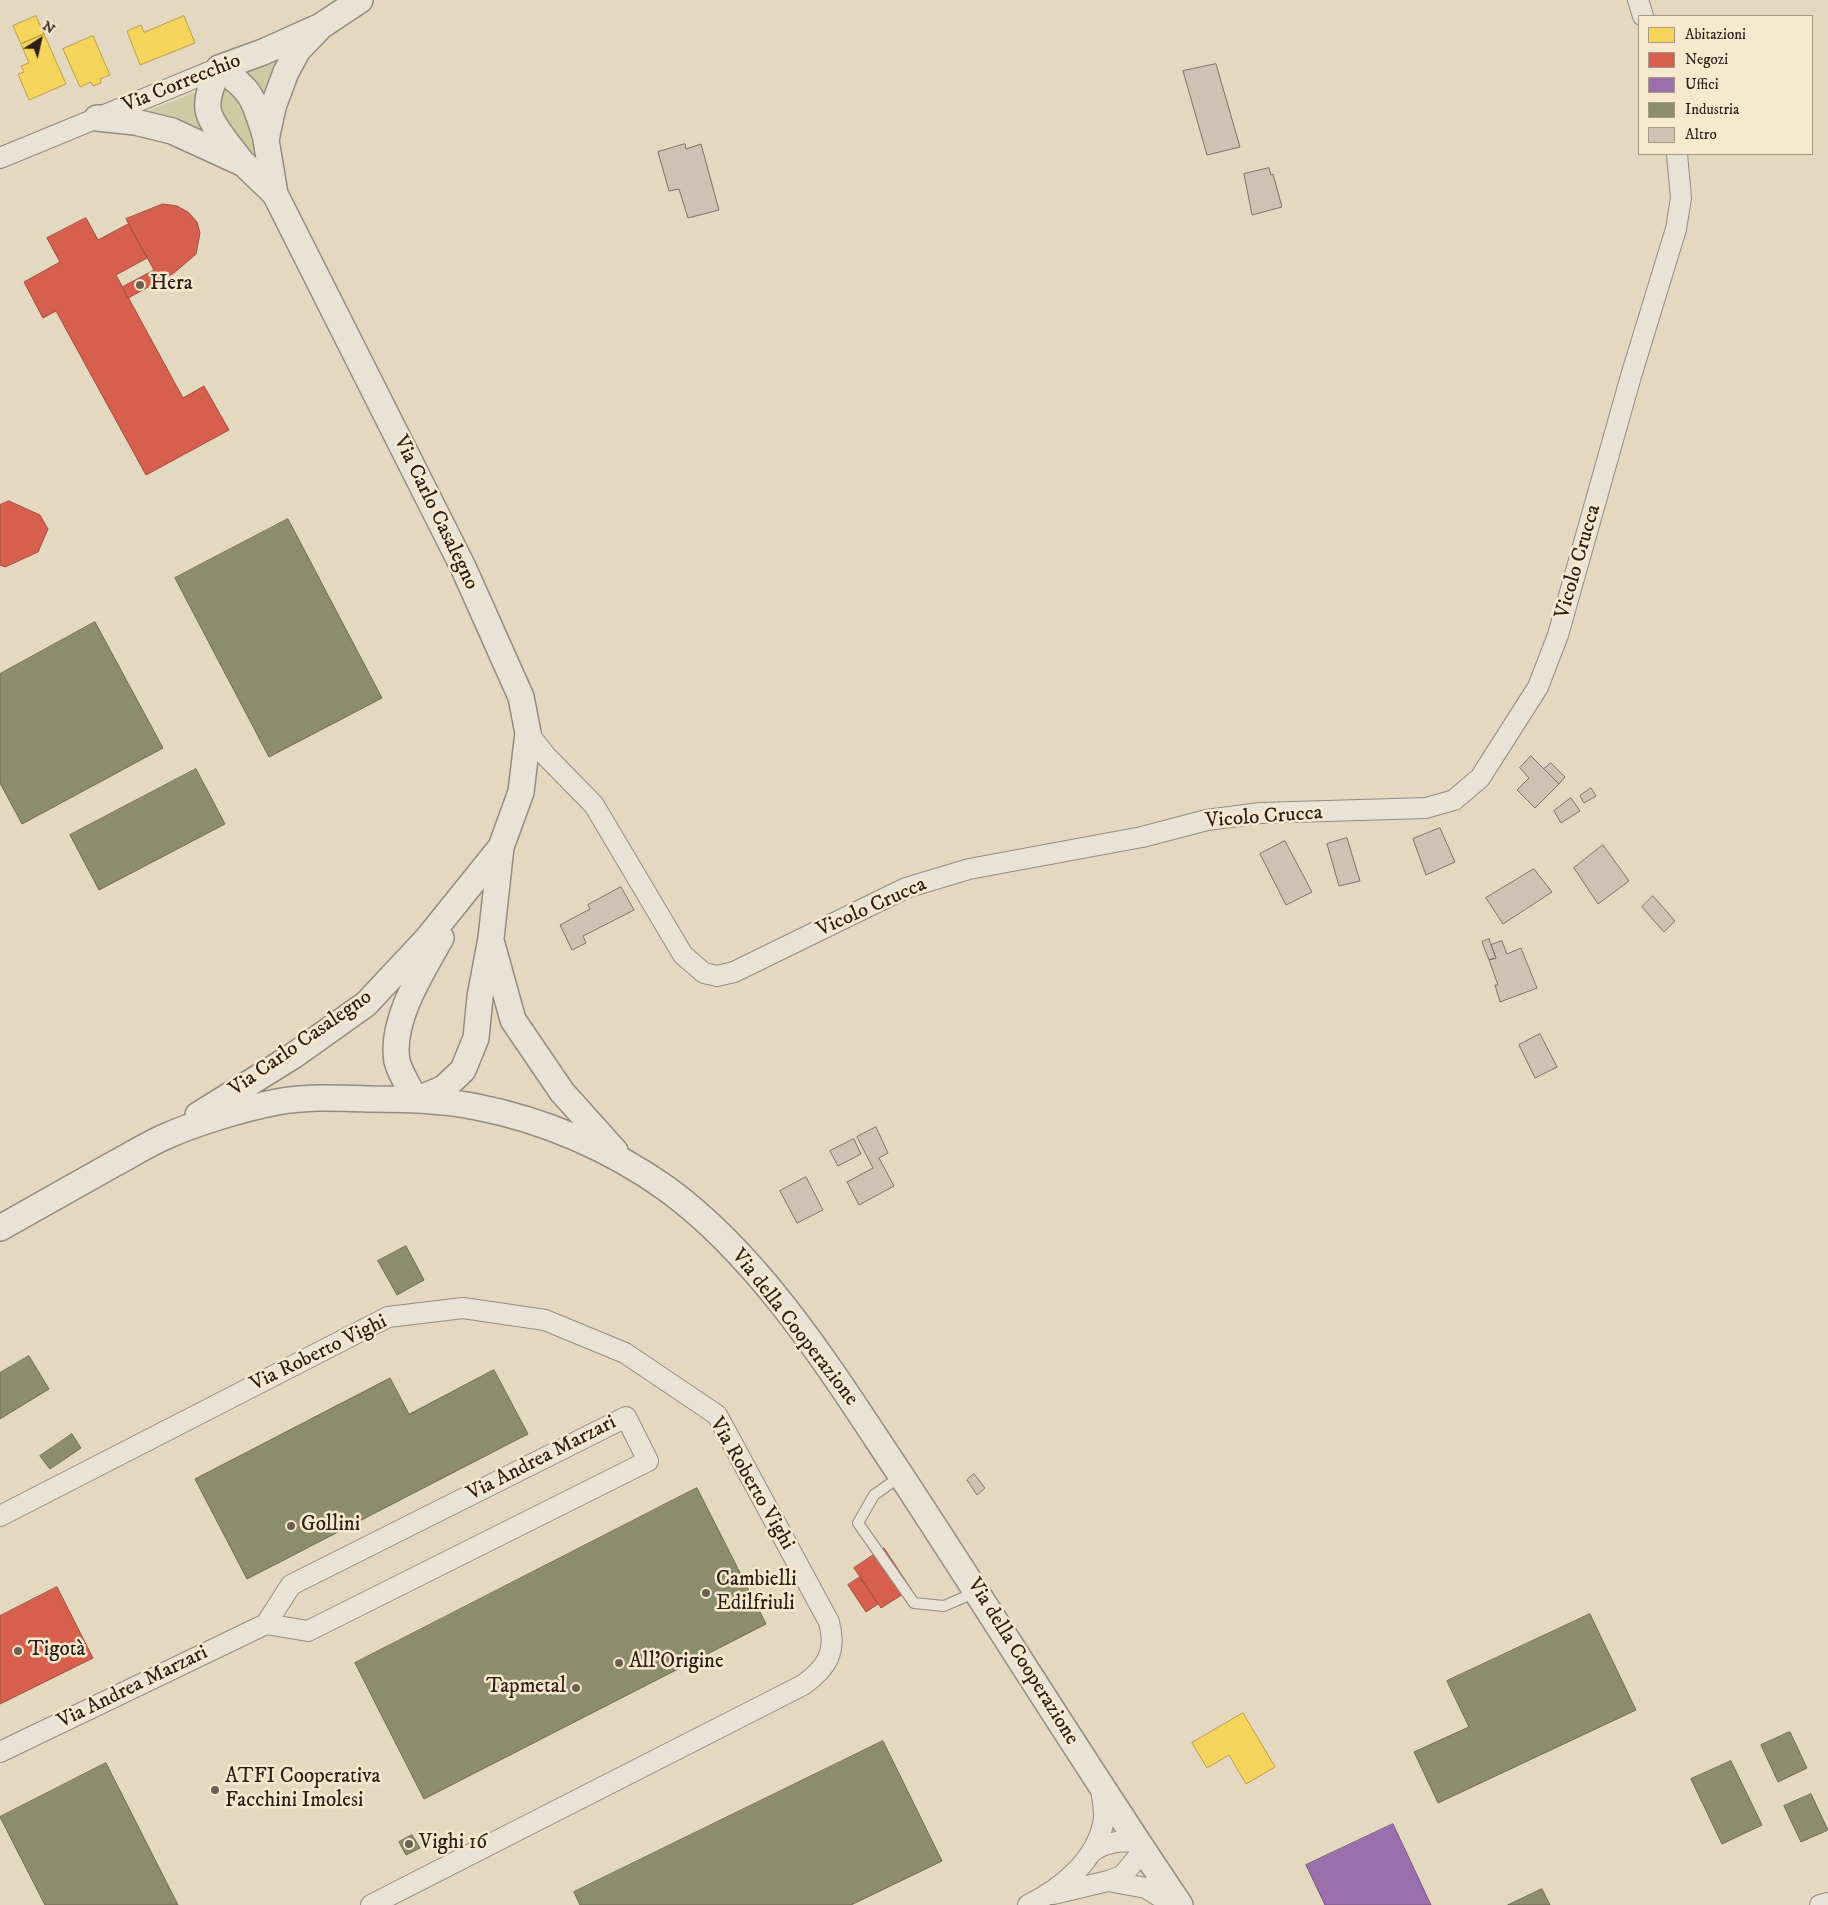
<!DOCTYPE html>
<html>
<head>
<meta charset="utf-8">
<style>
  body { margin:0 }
  #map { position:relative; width:1828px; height:1905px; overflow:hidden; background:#e4d8c1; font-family:"IM FELL DW Pica",serif }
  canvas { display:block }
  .legend { position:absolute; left:1638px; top:15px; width:175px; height:140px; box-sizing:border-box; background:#f7e8ce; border:1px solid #a59885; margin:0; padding:6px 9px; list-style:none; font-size:15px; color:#2b1f18 }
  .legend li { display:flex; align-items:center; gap:10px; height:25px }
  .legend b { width:25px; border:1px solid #a59885 }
  .north { position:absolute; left:15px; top:15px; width:50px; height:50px; -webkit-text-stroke:4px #f7e8ce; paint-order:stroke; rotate:35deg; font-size:14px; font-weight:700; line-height:20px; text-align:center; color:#2b1f18 }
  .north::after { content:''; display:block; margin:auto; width:18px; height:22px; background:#2b1f18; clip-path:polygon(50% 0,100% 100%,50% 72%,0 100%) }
</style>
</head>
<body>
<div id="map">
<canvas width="1828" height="1905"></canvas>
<ul class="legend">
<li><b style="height:14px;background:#f6d55c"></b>Abitazioni</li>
<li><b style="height:14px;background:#d6604d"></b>Negozi</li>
<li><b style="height:14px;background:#9970ab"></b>Uffici</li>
<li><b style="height:14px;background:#8c8c6e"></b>Industria</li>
<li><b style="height:14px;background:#d1c1b2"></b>Altro</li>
</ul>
<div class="north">N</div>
</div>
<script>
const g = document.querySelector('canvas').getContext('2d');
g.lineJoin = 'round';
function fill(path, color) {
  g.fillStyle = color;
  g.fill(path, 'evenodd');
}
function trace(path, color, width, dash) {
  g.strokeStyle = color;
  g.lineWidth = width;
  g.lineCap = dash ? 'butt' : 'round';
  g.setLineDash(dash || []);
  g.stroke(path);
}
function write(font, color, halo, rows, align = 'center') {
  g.font = font + ' "IM FELL DW Pica",serif';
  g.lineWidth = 5;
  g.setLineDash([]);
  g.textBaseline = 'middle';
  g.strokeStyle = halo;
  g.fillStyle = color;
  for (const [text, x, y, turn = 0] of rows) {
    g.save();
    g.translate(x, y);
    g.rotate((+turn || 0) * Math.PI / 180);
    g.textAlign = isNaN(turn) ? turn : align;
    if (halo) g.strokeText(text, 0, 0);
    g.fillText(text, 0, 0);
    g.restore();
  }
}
const green = new Path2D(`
  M285,56l-21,58 -23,-40z
  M225,86l18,10 17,66 -30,-31 -17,-28z
  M196,92l4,28 16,24 -78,-29z`);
const homes = new Path2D(`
  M36,16l8,18 -23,10 -8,-18z
  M184,16l11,27 -55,22 -13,-34 14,-6 3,7z
  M44,34l22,50 -37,16 -11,-26 6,-2 -3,-6 8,-3 -8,-19z
  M93,36l17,39 -10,4 1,4 -8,3 -2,-4 -11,5 -17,-38z
  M1243,1713l32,54 -29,17 -17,-29 -22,13 -15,-25z`);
const shops = new Path2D(`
  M163,204l14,2 11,6 9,10 3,11 -4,21 -22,19 -46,25 -6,-11 32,-17 -28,-51z
  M86,218l12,22 30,-16 19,34 -31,17 67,123 21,-12 25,44 -83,45 -90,-164 -13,7 -19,-36 36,-20 -13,-24z
  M9,501l31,14 8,14 -10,23 -33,15 -5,-2v-60z
  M884,1548l27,41 -30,19 -27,-40z
  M860,1577l18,27 -12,8 -18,-27z
  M57,1587l36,71 -93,46v-88z`);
const offices = new Path2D(`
  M1393,1824l38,81h-106l-19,-40z`);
const industry = new Path2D(`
  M288,519l94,179 -113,59 -94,-179z
  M95,622l68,126 -141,76 -22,-41v-109z
  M196,769l29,55 -126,66 -29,-55z
  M406,1246l18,34 -27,15 -19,-34z
  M29,1356l20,33 -49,30v-46z
  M494,1370l34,64 -281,145 -52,-100 195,-101 19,36z
  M72,1434l9,14 -31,21 -10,-13z
  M697,1488l69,136 -342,175 -69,-136z
  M1590,1614l46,96 -198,93 -24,-51 55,-25 -22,-46z
  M1790,1732l17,36 -29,14 -17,-37z
  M883,1741l59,120 -91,44h-271l-6,-13z
  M1731,1761l31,64 -40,19 -31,-65z
  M106,1763l72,142h-133l-45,-88z
  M1811,1794l17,36 -27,12 -17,-36z
  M412,1835l8,13 -14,7 -7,-13z
  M1542,1889l8,16h-42z`);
const building = new Path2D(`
  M1216,64l24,83 -33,8 -24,-84z
  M685,144l1,5 15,-5 18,66 -31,8 -9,-29 -10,2 -11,-39z
  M1269,168l2,7 2,-1 9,33 -30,8 -8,-41z
  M1531,756l28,28 -24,24 -18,-18 12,-12 -9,-10z
  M1551,763l14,14 -6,7 -15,-15z
  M1591,788l5,8 -12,7 -4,-7z
  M1571,798l9,13 -19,12 -7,-12z
  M1440,828l15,34 -29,13 -13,-36z
  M1347,838l13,43 -21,5 -12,-42z
  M1285,841l27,51 -26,13 -26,-51z
  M1603,845l26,36 -31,23 -24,-36z
  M1534,869l18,23 -49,32 -17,-26z
  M621,887l13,23 -51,26 3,7 -14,7 -12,-25 30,-16 -2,-4z
  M1653,896l22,25 -11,11 -22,-25z
  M1489,939l7,19 -7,2 -7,-18z
  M1502,941l5,13 14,-6 16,40 -37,14 -5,-17h3l-9,-25 7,-2 -5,-13z
  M1540,1034l17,33 -22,11 -16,-33z
  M876,1127l12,26 -9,5 15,28 -35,19 -12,-23 26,-14 -16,-31z
  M854,1139l7,15 -23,12 -8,-15z
  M806,1177l17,33 -26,13 -17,-32z
  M974,1474l11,14 -8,7 -10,-15z`);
const service = new Path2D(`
  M901,1476l-27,19 -16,28 56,80 30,3 32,-14`);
const minor = new Path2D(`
  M1638,0l5,16
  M0,158l219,-90
  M528,733l18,23 48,49 89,150 21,18 13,3 17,-4 172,-84 63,-19 173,-32 65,-17 53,-7 166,-5 28,-8 26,-22 58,-91 20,-52 73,-259 45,-147 5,-31 -4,-44
  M0,1516l388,-199 75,-9 82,12 80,33 92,62 112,207c8,30 -2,46 -26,63l-432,220
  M0,1752l266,-128 25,-39 335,-168 22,44 -340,170 -42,-7
  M1092,1852c13,-10 28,-11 44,-11
  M1108,1881l14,-5 21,-25
  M1053,1894l55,-13 38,7 27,17
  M1028,1905c33,-16 67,-44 75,-81 3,-11 -1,-25 -2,-36
  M1820,1905l8,-2`);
const tertiary = new Path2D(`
  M321,26l-23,24 -12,22 -13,35 -7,33 9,54 188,373 58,130 7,36 -7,59 -20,55 -10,91 -11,59 -4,41 -13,32 -19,18 -28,12
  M219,68l44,-16 58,-26 39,-26
  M219,68c-5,12 -13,27 -11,41 2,16 24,39 33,52
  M219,68c34,22 35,32 47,70
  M97,118l38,4 37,9 72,33 31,30
  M492,944l21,76 49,72 53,59
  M416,1100c-6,-12 -16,-26 -19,-39 -7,-40 25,-89 44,-123
  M198,1115l95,-59 73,-52 61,-65 74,-92
  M0,1228c37,-21 75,-42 112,-63 17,-9 33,-19 50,-27 33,-15 79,-29 115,-36 31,-6 64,-4 96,-3 34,0 70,1 104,8 67,13 134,42 190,82 97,71 167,186 233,285 94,143 184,289 280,431`);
const markers = [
  [140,285,5,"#6c6053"],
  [291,1526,5,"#6c6053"],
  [706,1593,5,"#6c6053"],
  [18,1651,5,"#6c6053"],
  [619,1663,5,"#6c6053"],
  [576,1688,5,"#6c6053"],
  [215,1790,5,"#6c6053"],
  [409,1844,5,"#6c6053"]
];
const streetNames = [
  ["Via Correcchio",182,84,-22],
  ["Via Carlo Casalegno",435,513,64],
  ["Vicolo Crucca",1579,562,-74],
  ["Vicolo Crucca",1264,818,-4],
  ["Vicolo Crucca",872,908,-24],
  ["Via Carlo Casalegno",301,1044,-35],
  ["Via della Cooperazione",794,1328,52],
  ["Via Roberto Vighi",319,1354,-26],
  ["Via Andrea Marzari",542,1459,-27],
  ["Via Roberto Vighi",751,1484,60],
  ["Via della Cooperazione",1022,1662,58],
  ["Via Andrea Marzari",133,1688,-26]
];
const poiNames = [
  ["Hera",150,285],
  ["Gollini",301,1526],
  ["Cambielli",716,1581],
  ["Edilfriuli",716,1605],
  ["Tigotà",28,1651],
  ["All'Origine",629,1663],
  ["Tapmetal",566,1688,"right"],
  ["ATFI Cooperativa",225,1778],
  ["Facchini Imolesi",225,1802],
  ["Vighi 16",419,1844]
];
fill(green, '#cdcba4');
fill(homes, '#f6d55c');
trace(homes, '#b99e48', 1);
fill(shops, '#d6604d');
trace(shops, '#a34c3d', 1);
fill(offices, '#9970ab');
trace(offices, '#78587f', 1);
fill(industry, '#8c8c6e');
trace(industry, '#6f6b54', 1);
fill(building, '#d1c1b2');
trace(building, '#7b7367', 1);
trace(service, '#948c7f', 12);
trace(minor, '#948c7f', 22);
trace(tertiary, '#948c7f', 28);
trace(service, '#e9e2d7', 10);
trace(minor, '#e9e2d7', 20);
trace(tertiary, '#e9e2d7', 25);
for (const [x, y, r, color] of markers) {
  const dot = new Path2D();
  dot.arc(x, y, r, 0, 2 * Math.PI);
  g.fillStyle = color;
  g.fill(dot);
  trace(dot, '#f7e8ce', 2);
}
write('21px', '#2b1f18', '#f7e8ce', streetNames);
write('21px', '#2b1f18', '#f7e8ce', poiNames, 'left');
</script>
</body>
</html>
